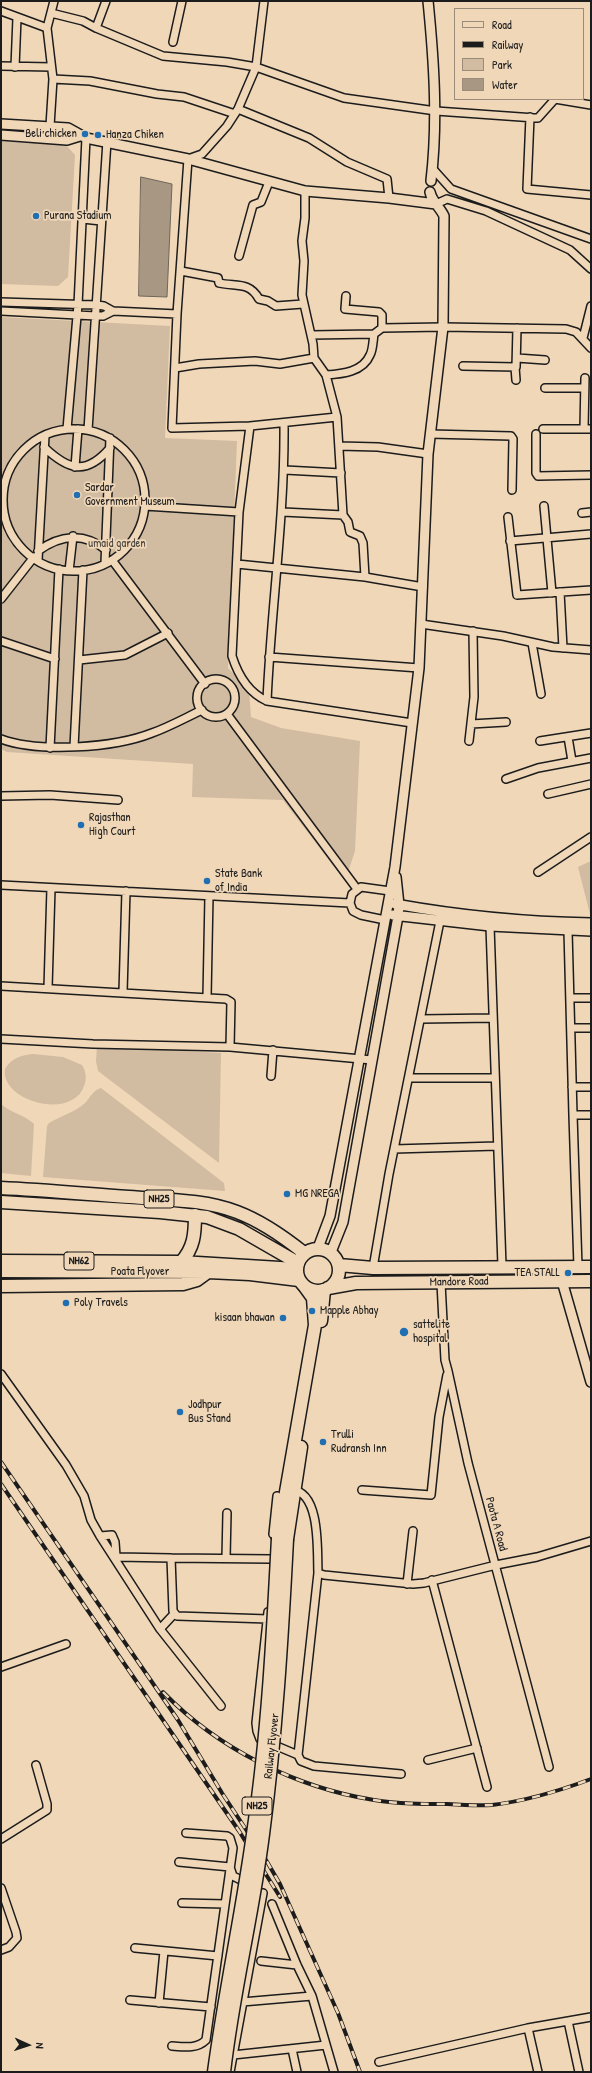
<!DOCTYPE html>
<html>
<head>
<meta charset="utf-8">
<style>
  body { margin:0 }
  #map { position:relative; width:592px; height:2073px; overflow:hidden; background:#f0d7b8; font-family:"Patrick Hand",sans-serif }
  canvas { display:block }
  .frame { position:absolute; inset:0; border:2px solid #1c1c1c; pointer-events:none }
  .legend { position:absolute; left:454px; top:8px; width:130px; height:92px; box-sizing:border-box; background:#f0d7b8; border:1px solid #9b8c7a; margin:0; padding:5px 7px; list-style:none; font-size:12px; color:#1c1c1c }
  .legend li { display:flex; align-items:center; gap:8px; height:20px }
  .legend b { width:20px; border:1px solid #9b8c7a }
  .north { position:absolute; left:8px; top:2025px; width:40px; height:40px; -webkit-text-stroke:3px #f0d7b8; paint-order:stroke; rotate:93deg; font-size:11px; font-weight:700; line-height:16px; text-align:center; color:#1c1c1c }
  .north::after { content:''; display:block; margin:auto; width:14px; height:18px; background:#1c1c1c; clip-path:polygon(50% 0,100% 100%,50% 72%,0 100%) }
</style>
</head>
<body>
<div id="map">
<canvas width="592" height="2073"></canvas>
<div class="frame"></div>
<ul class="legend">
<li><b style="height:5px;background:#f0d7b8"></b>Road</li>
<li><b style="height:5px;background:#1c1c1c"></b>Railway</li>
<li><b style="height:11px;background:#d1bba1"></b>Park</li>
<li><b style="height:11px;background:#a79783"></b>Water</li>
</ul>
<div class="north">N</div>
</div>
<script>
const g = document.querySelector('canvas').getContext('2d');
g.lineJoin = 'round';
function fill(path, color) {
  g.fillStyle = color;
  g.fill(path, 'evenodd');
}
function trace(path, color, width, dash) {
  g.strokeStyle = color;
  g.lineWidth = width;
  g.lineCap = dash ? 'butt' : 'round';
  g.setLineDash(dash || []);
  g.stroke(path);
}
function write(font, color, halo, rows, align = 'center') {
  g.font = font + ' "Patrick Hand",sans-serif';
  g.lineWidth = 3.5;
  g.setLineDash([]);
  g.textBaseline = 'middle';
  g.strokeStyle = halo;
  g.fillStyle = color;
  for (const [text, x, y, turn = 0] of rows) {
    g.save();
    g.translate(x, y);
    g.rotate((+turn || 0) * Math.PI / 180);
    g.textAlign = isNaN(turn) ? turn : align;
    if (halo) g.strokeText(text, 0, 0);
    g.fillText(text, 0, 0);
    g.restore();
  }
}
const green = new Path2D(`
  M1,140l64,4 10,11 -7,122 -10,9 -57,-2z
  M1,317l169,9 -5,112 72,3 -9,227 21,21 2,28 30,11 79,13 -5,110 -10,30 -62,-81 -91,-3 1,-33 -186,-12 -6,-3z
  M591,861v57l-13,-51z
  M97,1046l124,7 -2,110 -121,-92 -2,-10z
  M33,1054l30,3 19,8c4,6 5,14 2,21 -12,35 -84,15 -79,-17 6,-11 17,-14 28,-15z
  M101,1088l123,95 1,8 -182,-14 4,-51 2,-3c12,-7 26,-11 36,-20 5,-5 8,-13 16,-15z
  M1,1104c10,9 24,11 33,20l-3,52 -30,-3z`);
const water = new Path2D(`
  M141,177l31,7 -5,113 -28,-1z`);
const minor = new Path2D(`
  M264,1l-8,66 -18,42 -11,17 -25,28 -14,5 -11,155 -5,114 78,-2 -11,86 -7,144c6,19 17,37 35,45l145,22
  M1,11l46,17
  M51,13l32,8 13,7 10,-27
  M96,28l67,28 64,6 29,5 88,31 92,13 99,7h3l17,-19 36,6
  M173,42l9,-41
  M1,66l50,1
  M15,67l2,-49
  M53,79l37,2 67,13 27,3 51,17
  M238,109l71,29 38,24 40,17 2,19
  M530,117l-3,72 64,6
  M50,126l3,-47 -6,-51 7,-27
  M433,169l18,20 140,50
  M305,191v27l-3,23 2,20 -2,34 11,49 1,14
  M436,204l11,-5 39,12 84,39 21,19
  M83,219l18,2
  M239,256l14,-51 8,-3 8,-20
  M181,271l37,7 1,5c17,4 30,-2 40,16l9,2 8,5 27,-2
  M346,296l-1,13 34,3 3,3v13
  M1,302l96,3 7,1 9,5 64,3
  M1,311l95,5h7l10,-5
  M311,335l63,-1
  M583,338l8,-32
  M517,358l28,2
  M463,366l53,1 1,-39
  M515,367l1,13
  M175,368l24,-4 56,-3 25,3 34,-6 12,17
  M545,388h39
  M337,417l-11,-42c16,-1 37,-3 44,-20 3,-5 3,-15 4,-21l8,-6 61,-1 123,2 10,3 15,16
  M250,426l87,-9 6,98 5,7 2,10 10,4 3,7 2,34
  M67,429l11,-124 8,-167
  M543,429h48
  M584,429l1,-51
  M3 500a71 71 0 1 1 142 0a71 71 0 1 1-142 0Z
  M88,430l19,-289
  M430,434l81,2 2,3 -1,51
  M536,434v39l2,3 53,-1
  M339,446l39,1 50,7
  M44,447c24,23 42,29 66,1
  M75,467l3,-38
  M285,470l56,3
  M145,506l94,6
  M544,506l8,87
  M283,512l60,3
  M582,513l9,-1
  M508,517l9,78 74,-5
  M510,541l81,-7
  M38,551c22,-16 46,-19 68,-1
  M38,560l7,-124
  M112,560l93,124
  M105,563l5,-125
  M237,564l128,13 58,10
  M69,571l4,-35
  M560,592l3,56
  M1,599l33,-42
  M421,624l82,12 50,11 38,3
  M1,641l54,18
  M532,643l9,51
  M269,657l150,11
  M79,660l46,-5 43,-22
  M197 698a19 19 0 1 1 38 0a19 19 0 1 1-38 0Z
  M267,701c4,-93 18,-185 17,-278
  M227,714l130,175
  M471,724l35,-2
  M568,737l4,24
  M1,739c38,14 113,9 151,-6 17,-6 33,-15 50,-23
  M469,741l5,-44 -1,-66
  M540,741l51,-8
  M74,747l9,-177
  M50,748l9,-179
  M506,779l32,-11 53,-10
  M548,794l43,-10
  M1,796l49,-1 68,5
  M538,872l53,-35
  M1,885l349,18
  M385,920l-24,-5 -8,-4 -3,-8 2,-9 9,-7 29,4
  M490,926l12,340
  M568,931l5,184
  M1,986l225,13 5,3 -1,45
  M48,988l3,-100
  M123,992l3,-101
  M207,997l2,-101
  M570,998h21
  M421,1019l72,-1
  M571,1028h20
  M1,1039l92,5 137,3 142,13
  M271,1076l2,-26
  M409,1078h86
  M572,1087h19
  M394,1149l103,-3
  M578,1267l-5,-152h18
  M373,1268l16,-94 51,-253
  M441,1283l4,77 3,11 20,92 81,304
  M1,1374l65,91 18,31 7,24 9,16 60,93 61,77
  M292,1490c29,2 25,62 26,83l6,2 89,9 11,-1 72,-18 41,-8 54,-16
  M362,1490l69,5 8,-78 8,-42
  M273,1534l4,-38
  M100,1536l12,-1 3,7 1,14 2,1 53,1 2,53 4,5 91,3
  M171,1558l100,1
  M226,1558l1,-45
  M318,1573l-20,182 3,6 13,5 87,8
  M432,1580l55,207
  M407,1584l6,-53
  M268,1612l-12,111 1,8 3,8 38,16
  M160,1629l14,-15
  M1,1667l65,-23
  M428,1760l49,-12
  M1,1839l46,-29v-6l-11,-39
  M179,1862l51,5 3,9 12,6
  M1,1888l15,44 1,6 -8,9 -8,3
  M182,1903l43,1
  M272,1904l25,61 15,31
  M135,1948l83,8
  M261,1961l36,4
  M130,2000l81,7
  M242,2002l70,-6 22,76
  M159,2003l5,-52
  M568,2021l11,51
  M528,2028l10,44
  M172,2046c12,1 25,3 34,-6l27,-192 -3,-10 -3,-2 -41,-3
  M292,2049l5,23
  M233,2055l93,-10
  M379,2062l149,-34 63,-11
  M230,2072l33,-179`);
const tertiary = new Path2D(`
  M428,1c6,60 10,120 3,180
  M1,124l67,4 18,10 102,21 117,32 84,7 47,6
  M1,135l66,5 13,-4
  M395,904c61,11 133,18 196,19
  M393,915l97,11 101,5
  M318,1248l12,-32 65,-349 24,-199 9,-214 15,-127 1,-111c-4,-9 -12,-14 -14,-24
  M331,1252l12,-30 55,-306 1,-11 -3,-28
  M561,1267l1,14 29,101`);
const primary = new Path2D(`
  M1,1188c43,2 85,6 128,9 35,3 74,2 108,15 24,9 47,25 67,41
  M1,1202l159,10 47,5 32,12 59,34
  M321,1321l3,-31
  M278,1538l37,-213 -2,-27 -8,-11
  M287,1539l14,-92`);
const trunk = new Path2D(`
  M297 1270a21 21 0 1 1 42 0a21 21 0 1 1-42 0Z
  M1,1261l180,1 115,7
  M181,1262c13,-14 14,-28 14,-47
  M339,1265l34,3 218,-1
  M1,1271l207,1 42,2 49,6
  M1,1286l182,-2 14,-4 11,-8
  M328,1288l28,-5 235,-2`);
const rail = new Path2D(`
  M1,1462l177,258 44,73 44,67 14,24 58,129 22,59
  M1,1484l238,347 41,66
  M163,1692c55,57 134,96 211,108 25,4 48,4 73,4 15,1 30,2 45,1 34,-4 67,-14 99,-26`);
const primaryBridge = new Path2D(`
  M214,2072c11,-82 29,-163 40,-245 14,-95 19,-192 24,-289
  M224,2072c9,-80 29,-158 39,-238 13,-98 19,-197 24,-295`);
const markers = [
  [85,134,4,"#1f6fb2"],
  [98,135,4,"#1f6fb2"],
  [36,216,4,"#1f6fb2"],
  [77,495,4,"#1f6fb2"],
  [81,825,4,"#1f6fb2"],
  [207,881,4,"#1f6fb2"],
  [287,1194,4,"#1f6fb2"],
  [568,1273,4,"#1f6fb2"],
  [66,1303,4,"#1f6fb2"],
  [312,1311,4,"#1f6fb2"],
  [283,1318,4,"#1f6fb2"],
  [404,1332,5,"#1f6fb2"],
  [180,1412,4,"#1f6fb2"],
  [323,1442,4,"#1f6fb2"]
];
const shields = [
  [159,1199,30],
  [79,1261,30],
  [257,1806,30]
];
const shieldNames = [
  ["NH25",159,1199],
  ["NH62",79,1261],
  ["NH25",257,1806]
];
const poiNames = [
  ["Beli chicken",77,134,"right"],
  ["Hanza Chiken",106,135],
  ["Purana Stadium",44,216],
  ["Sardar",85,488],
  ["Government Museum",85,502],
  ["Rajasthan",89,818],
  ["High Court",89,832],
  ["State Bank",215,874],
  ["of India",215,888],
  ["MG NREGA",295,1194],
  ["TEA STALL",560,1273,"right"],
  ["Poly Travels",74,1303],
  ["Mapple Abhay",320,1311],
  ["kisaan bhawan",275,1318,"right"],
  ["sattelite",413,1325],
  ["hospital",413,1339],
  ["Jodhpur",188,1405],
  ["Bus Stand",188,1419],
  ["Trulli",331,1435],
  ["Rudransh Inn",331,1449]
];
const parkNames = [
  ["umaid garden",117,544]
];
const streetNames = [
  ["Poata Flyover",140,1272],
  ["Mandore Road",459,1282,-1],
  ["Paota A Road",496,1524,75],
  ["Railway Flyover",272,1746,-84]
];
fill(green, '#d1bba1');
fill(water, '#a79783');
trace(water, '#6f665a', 1);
trace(minor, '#1c1c1c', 10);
trace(tertiary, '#1c1c1c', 12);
trace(primary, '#1c1c1c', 15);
trace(trunk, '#1c1c1c', 15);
trace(minor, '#f0d7b8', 7);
trace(tertiary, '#f0d7b8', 9);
trace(primary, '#f0d7b8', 12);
trace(trunk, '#f0d7b8', 12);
trace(rail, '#1c1c1c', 4);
trace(rail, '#f0d7b8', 2.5, [8]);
trace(primaryBridge, '#1c1c1c', 15, []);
trace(primaryBridge, '#f0d7b8', 12);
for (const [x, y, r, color] of markers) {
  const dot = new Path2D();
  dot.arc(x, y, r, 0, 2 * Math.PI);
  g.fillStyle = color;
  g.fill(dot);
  trace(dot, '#f0d7b8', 1.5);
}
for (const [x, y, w] of shields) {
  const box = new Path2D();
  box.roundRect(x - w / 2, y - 9, w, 18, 3);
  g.fillStyle = '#f0d7b8';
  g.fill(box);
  trace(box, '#1c1c1c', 1);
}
write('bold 11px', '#1c1c1c', null, shieldNames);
write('12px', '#1c1c1c', '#f0d7b8', poiNames, 'left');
write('12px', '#49443d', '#f0d7b8', parkNames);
write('12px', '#1c1c1c', '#f0d7b8', streetNames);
</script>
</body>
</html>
